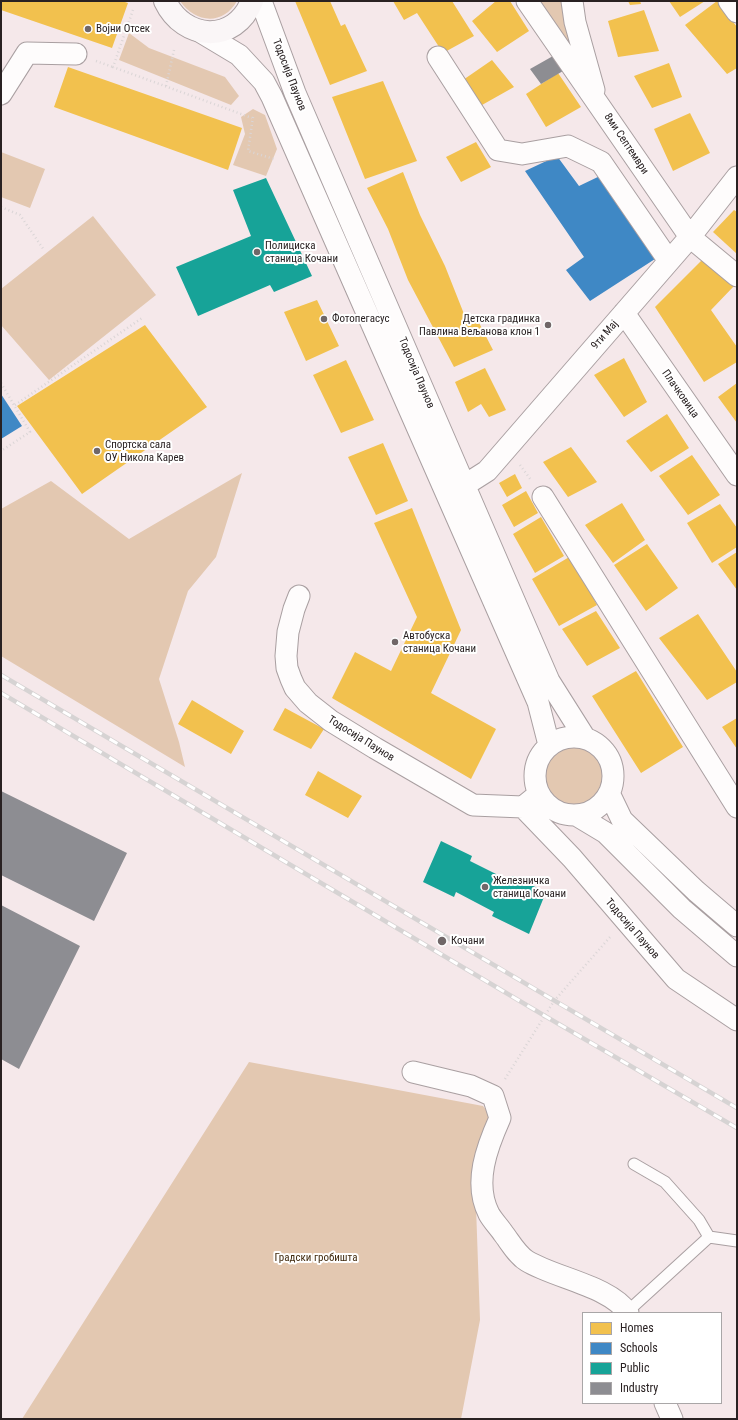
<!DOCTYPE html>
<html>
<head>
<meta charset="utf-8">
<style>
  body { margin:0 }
  #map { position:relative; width:738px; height:1420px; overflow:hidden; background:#f5e8ea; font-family:"Roboto Condensed",sans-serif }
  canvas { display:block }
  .frame { position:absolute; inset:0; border:2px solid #292122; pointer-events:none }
  .legend { position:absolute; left:582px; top:1312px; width:140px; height:92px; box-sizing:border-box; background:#fff; border:1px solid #a9a6a7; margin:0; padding:5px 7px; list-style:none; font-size:12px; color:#292122 }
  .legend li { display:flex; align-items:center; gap:8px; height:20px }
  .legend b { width:20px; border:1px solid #a9a6a7 }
</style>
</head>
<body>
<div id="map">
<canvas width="738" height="1420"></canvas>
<div class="frame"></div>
<ul class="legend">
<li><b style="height:11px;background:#f2c14e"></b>Homes</li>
<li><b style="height:11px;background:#3f88c5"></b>Schools</li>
<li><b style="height:11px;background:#17a398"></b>Public</li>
<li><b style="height:11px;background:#8d8d92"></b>Industry</li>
</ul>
</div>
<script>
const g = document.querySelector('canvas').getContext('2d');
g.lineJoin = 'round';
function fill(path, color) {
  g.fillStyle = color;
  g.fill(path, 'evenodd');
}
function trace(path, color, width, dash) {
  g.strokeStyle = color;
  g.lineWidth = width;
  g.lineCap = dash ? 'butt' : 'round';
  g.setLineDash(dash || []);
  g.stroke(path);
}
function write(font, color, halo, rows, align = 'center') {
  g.font = font + ' "Roboto Condensed",sans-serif';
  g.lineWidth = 4;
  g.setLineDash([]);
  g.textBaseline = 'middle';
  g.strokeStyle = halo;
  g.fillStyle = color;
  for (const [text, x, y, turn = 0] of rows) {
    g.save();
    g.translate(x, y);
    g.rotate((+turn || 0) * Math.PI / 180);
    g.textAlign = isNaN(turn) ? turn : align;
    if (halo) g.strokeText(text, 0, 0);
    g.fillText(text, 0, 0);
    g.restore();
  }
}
const green = new Path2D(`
  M180,1h57c-14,25 -42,22 -57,0z
  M537,1h26l8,56z
  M129,33l20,15 76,29 14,19 -8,9 -112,-45z
  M253,109l12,6 12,34 -11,27 -33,-11 12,-31 -4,-17z
  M1,152l44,17 -15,39 -29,-11z
  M93,216l63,79 -107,85 -48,-55v-36z
  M242,473l-26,84 -28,34 -29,88 20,63 6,25 -184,-111v-147l50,-28 78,58z
  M538 776a35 35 0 1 1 70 0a35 35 0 1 1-70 0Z
  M249,1062l234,44 10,13 -18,59 5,142 -19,99h-439z`);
const homes = new Path2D(`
  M1,1h121l6,2 -16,45 -111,-38z
  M295,1h35l11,25 4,-2 22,47 -37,14z
  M393,1h59l22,35 -31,17 -26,-40 -13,7z
  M496,1h14l19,30 -32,21 -25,-31z
  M628,1h12l1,3 -11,1z
  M669,1h36l-25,16z
  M717,1l20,26v41l-10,6 -42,-49z
  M644,10l15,41 -41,6 -10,-36z
  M492,60l22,27 -32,18 -19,-25z
  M669,63l13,34 -30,11 -18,-32z
  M68,67l174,61 -14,42 -174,-63z
  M558,73l23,34 -35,20 -20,-33z
  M383,81l34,80 -52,18 -33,-82z
  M690,113l20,40 -37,18 -19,-42z
  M476,142l15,25 -30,15 -15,-25z
  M403,172l17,43 25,51 21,53 9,-4 18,35 -39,17 -46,-87 -20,-51 -21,-41z
  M734,210l3,2v42l-24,-22z
  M704,258l30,28 -23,24 26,37v15l-33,20 -49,-75z
  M317,300l22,46 -33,15 -22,-49z
  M145,325l62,82 -125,87 -65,-88z
  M624,358l23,44 -23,15 -30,-42z
  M346,360l28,60 -33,13 -28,-58z
  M485,368l21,42 -17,7 -8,-13 -13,8 -13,-30z
  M737,383v40l-19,-26z
  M667,414l22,34 -38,24 -25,-31z
  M383,443l25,58 -32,14 -28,-58z
  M571,447l26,35 -29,15 -25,-35z
  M692,455l28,40 -32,20 -29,-39z
  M515,474l7,14 -15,9 -8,-14z
  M526,491l12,22 -24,14 -12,-22z
  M622,503l23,37 -32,23 -28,-38z
  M720,504l17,24v19l-25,16 -25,-40z
  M412,508l49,122 -30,63 65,36 -25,50 -139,-81 23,-46 36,19 26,-54 -43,-94z
  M541,517l23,39 -29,17 -22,-39z
  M647,544l31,44 -32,23 -32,-46z
  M737,552v38l-19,-26z
  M571,556l26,49 -38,21 -27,-47z
  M596,611l24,37 -33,18 -25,-37z
  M698,614l39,58v10l-30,18 -48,-62z
  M636,671l47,76 -42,26 -49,-77z
  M192,700l52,31 -13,23 -53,-30z
  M285,708l39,21 -13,20 -38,-19z
  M737,718v31l-15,-22z
  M318,771l44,25 -14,22 -43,-23z`);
const schools = new Path2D(`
  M557,156l22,30 23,-11 53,84 -65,42 -24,-31 18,-13 -59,-86z
  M1,394l21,32 -21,13z`);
const public = new Path2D(`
  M266,178l46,98 -38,16 -4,-7 -72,31 -22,-49 75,-31 -18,-46z
  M441,841l31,15 -2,5 40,20 2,-5 34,16 -17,42 -37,-18 2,-4 -38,-20 -2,5 -31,-15z`);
const industry = new Path2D(`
  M553,56l10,15 -22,13 -11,-15z
  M1,791l126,62 -33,68 -93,-46z
  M1,905l79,41 -61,123 -18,-10z`);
const path = new Path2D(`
  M133,10l-20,57 139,51
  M96,61l17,6
  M166,86l8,-36
  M253,117l-5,34 26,8
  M1,207l19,8 24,35
  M1,383l29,49 -29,19
  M15,405l127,-87
  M520,465l11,15
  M505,1079l49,-78 57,-65`);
const service = new Path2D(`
  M634,1164l31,18 34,38 10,17 28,4
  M628,1311l81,-74`);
const minor = new Path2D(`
  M261,1l34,92 254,588 36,57
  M527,1l163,236 47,39
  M572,1l3,21 19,68
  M729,1l8,11
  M199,31l40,24 25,27 8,15 266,605 11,43
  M438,57l60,93 24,4 46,-8 33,16 68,99
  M1,94l26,-41 49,1
  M624,313l113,162
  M465,485l22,-14 203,-234 47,-60
  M543,497l194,310
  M299,596l-5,13 -6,23 -2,24 1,12 4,11 4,9 13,15 23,18 44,27 98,57 50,2 16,-13
  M535 776a39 39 0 1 1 78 0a39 39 0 1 1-78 0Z
  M609,793l13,27 74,71 41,35
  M523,807l49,51 104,121 61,41
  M576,815l30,18 76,76 55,47
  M413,1072l58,14 22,10 7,22c-13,29 -27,65 -11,96 4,7 10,13 14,19 7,9 14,22 24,28 28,17 83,25 101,52
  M665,1403l7,16`);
const secondary = new Path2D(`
  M165,1c19,40 70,43 87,0`);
const rail = new Path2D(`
  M1,675l736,433
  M1,693l544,323 192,112`);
const markers = [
  [88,29,4,"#706768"],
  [257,252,4,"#706768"],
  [324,319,4,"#706768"],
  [548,325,4,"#706768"],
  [97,451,4,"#706768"],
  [395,642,4,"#706768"],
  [485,887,4,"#706768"],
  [442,941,5,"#706768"]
];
const poiNames = [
  ["Војни Отсек",96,29],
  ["Полициска",265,246],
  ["станица Кочани",265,259],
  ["Фотопегасус",332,319],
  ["Детска градинка",540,319,"right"],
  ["Павлина Вељанова клон 1",540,332,"right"],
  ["Спортска сала",105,445],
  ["ОУ Никола Карев",105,458],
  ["Автобуска",403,636],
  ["станица Кочани",403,649],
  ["Железничка",493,881],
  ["станица Кочани",493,894],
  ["Кочани",451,941]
];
const streetNames = [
  ["Тодосија Паунов",289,75,69],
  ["8ми Септември",626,144,56],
  ["9ти Мај",605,335,-49],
  ["Тодосија Паунов",416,373,67],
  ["Плачковица",680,394,55],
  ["Тодосија Паунов",361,739,32],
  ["Тодосија Паунов",632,929,49]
];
const parkNames = [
  ["Градски гробишта",316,1258]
];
fill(green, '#e3c8b1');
fill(homes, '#f2c14e');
fill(schools, '#3f88c5');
fill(public, '#17a398');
fill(industry, '#8d8d92');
trace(service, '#a99fa1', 13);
trace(minor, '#a99fa1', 23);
trace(secondary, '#a99fa1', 24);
trace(path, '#dad5d6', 2.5, [1, 3]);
trace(service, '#fefcfc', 11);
trace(minor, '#fefcfc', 21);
trace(secondary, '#faf6f7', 22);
trace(rail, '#d6d3d3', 4.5);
trace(rail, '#fff', 3, [9]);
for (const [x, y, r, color] of markers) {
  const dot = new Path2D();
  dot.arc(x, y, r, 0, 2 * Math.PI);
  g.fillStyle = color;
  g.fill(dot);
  trace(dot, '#fff', 1.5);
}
write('11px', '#292122', '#fff', poiNames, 'left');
write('11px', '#292122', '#fff', streetNames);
write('11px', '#402a0e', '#fff', parkNames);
</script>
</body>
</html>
